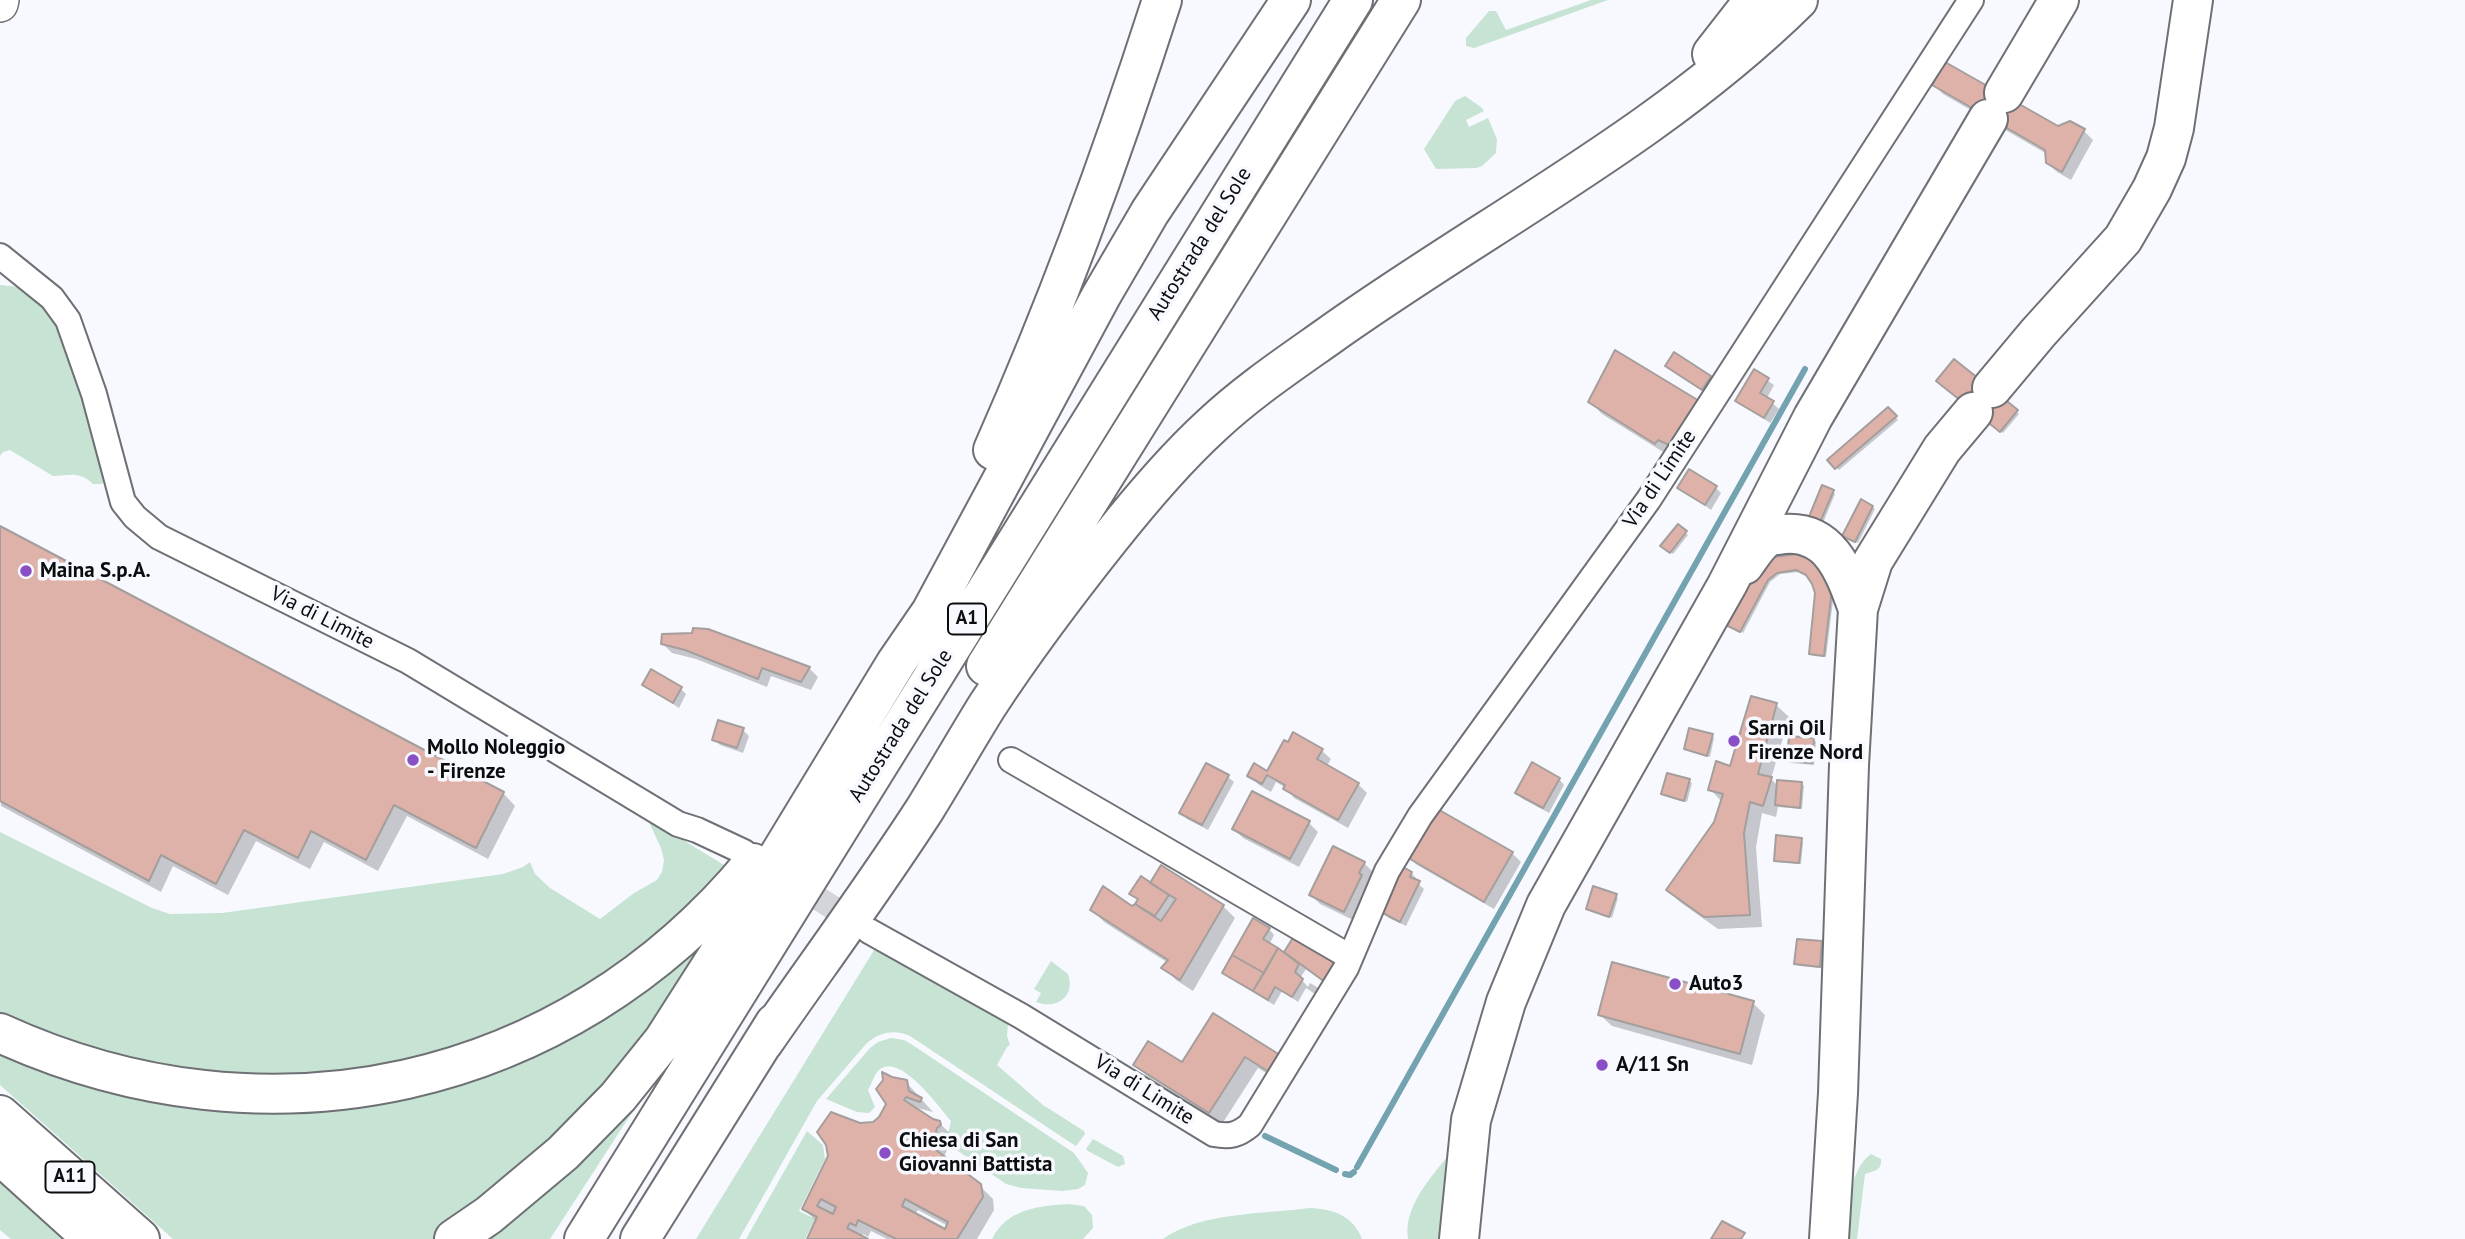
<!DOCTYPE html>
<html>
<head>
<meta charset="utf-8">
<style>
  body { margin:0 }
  canvas { display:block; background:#f7f9ff }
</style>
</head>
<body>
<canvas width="2465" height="1239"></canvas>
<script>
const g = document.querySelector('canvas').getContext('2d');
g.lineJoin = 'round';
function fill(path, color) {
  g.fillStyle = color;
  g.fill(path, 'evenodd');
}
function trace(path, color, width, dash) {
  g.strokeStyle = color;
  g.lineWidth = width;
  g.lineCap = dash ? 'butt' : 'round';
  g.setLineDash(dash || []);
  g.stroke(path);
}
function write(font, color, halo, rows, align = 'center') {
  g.font = font + ' "PT Sans",sans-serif';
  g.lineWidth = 7;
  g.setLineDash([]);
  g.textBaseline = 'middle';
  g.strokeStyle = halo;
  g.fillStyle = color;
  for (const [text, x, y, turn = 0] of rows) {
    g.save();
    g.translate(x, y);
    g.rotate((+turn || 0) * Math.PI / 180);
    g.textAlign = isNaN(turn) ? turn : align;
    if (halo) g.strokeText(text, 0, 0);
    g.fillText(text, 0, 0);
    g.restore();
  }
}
const green = new Path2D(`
  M1591,0h17l-134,48 -8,-2v-8l23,-27h7l10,19z
  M1465,96l16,11 3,4 -18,9 3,7 19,-9 9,21 -1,14 -14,13 -6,2 -40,1 -12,-20 31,-48z
  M0,285c9,1 19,1 27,5 46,25 65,140 78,189l-3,5h-9c-13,-13 -23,-9 -40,-8l-43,-26 -7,2 -3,4z
  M647,818l77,47 -66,70 -42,34 -100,57 -119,38 -125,14 -117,-12 -119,-36 -36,-17v-181l152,76 18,6 52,-1 281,-39 20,-7 7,-5 5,12 15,14 50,31 34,-26 23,-13 5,-8 2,-12 -3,-12z
  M708,936l-49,87 -73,88 -148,128h-265l-173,-154v-39l254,63 353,-94 46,-32z
  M876,947l132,76 -1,13 3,9 -3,2 -10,18 46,40 41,26 1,3 -9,12 -8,-5 -158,-105c-16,-7 -31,-4 -44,8l-49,57 -78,138h-43z
  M1051,961l17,13c8,22 -11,36 -32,28l5,-9 -7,-4z
  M891,1038l13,2 7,4 163,109 14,20 -3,12 -7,4 -16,2 -41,-3 -15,-4 -58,-40 -1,-6 4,-17c-11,-13 -52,-70 -72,-51 -5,4 -7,14 -11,20l7,17 -6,6 -12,-1 -31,-13 44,-51 8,-6z
  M656,1061l-23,50 -83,128h-86z
  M807,1131l16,14 2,14 -26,52 16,8 -10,20h-59z
  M1093,1139l30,17 2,8 -7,3 -30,-16 -2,-2z
  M1871,1154l10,5c1,12 -7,12 -16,15l-8,65h-10c3,-27 0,-68 24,-85z
  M1448,1156l-1,83h-39c-5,-31 22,-61 40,-83z
  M0,1178l68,61h-57l-11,-9z
  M1068,1204l16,2 8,9 1,13 -10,11h-91c15,-30 46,-33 76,-35z
  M1310,1208c24,1 43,8 52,31h-199c37,-27 102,-25 147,-31z`);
const shadow = new Path2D(`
  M1934,85l124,43 26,3 9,9 -22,40 -14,-8 -10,-9v-9l-104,-60z
  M1675,354l41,29 -7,11 -42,-28z
  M1954,361l65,53 -16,19 -65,-52z
  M1755,372l19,13 -7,13 12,11 -9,14 -33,-22z
  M1590,402l110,2 -32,51 -66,-41z
  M1888,409l10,11 -59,50 -10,-10z
  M1680,487l36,1 5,5 -10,17z
  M1833,492l2,2 -15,36 -10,-4z
  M1872,507l3,2 -17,34 -11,-5 -3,-2z
  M1678,527l10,8 -15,19 -10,-8z
  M0,528l503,265 12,13 -27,53 -81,-43 -29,55 -54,-29 -14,27 -54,-28 -28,54 -55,-29 -12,26 -160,-86z
  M1775,559l57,29 1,13 -7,56 -13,-1 -3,-3 7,-60 -8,-17 -10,-4 -19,2 -10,8 -27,51 -12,-6z
  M663,644l146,24 9,9 -7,13 -40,-14 -4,11 -71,-28 -24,-6z
  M644,685l37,4 5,5 -7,14z
  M1776,705l13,12 -18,62 7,7 24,-2 2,2 -2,23 -24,-2 -2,10 -14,-4 -6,34 6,80 -44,2 -38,-27 -12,-12 47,-67 7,-21 -12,-13 21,-20z
  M743,730l6,6 -6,17 -23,-8 -6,-6z
  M1712,736l2,2 -4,19 -24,-8z
  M1814,740l2,2 -2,23 -23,-2 -3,-3z
  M1321,750l10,9 -4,7 31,18 9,9 -19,35 -54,-30 -8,-10 -10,-6 -5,10 -12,-7 -9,-9 18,-3z
  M1228,777l6,5 -26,48 -21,-11 -6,-6z
  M1559,779l5,6 -15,28 -26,-14 -6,-6z
  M1689,781l3,2 -5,19 -24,-8z
  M1309,823l9,9 -19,35 -56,-29 -9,-9z
  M1801,840l2,2 -2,22 -23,-2 -2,-2z
  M1512,853l9,9 -27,47 -77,-44 -10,-9z
  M1364,863l9,9 -6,11 3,3 -17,34 -33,-16 -9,-9z
  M1411,873l6,6 -1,3 8,7 -18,37 -17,-8 -6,-6z
  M1151,885l72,21 12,12 -42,73 -17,-11 -12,-12 4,-5 -64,-41 -12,-13h40l7,-9 -8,-7z
  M1616,896l2,2 -6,20 -24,-10z
  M1269,929l5,6 -5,10 15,9 13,-18 32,23 6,7v23l-29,-20 -6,9 8,9 2,-4 12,7 -1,8 -15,-10 -8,14 -16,-11 -8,14 -45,-27 -5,-6z
  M1821,943l3,3 -2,22 -23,-2 -3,-2z
  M1753,1003l12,12 -13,50 -140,-39 -13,-12z
  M1214,1015l68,68 -24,-15 -36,56 -74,-47 -13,-12h48z
  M906,1082l27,30 -20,-5 26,16 13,12 -8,23 36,28 13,13 1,11 -17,29h-90l-16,-8 -3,6 -5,-3 -2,3 3,2h-56l9,-17 -13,-13 56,-84 14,-1zM918,1210l30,16 -3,5 -30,-16z`);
const stream = new Path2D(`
  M1265,1136l71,34
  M1357,1167l448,-798
  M1345,1174l5,1 4,-3`);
const building = new Path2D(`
  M1945,62l113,64 12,-5 15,8 -23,43 -16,-9 -1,-13 -113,-65z
  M1615,350l86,52 -25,46 -18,-8 -3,4 -67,-42z
  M1674,352l37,24 -9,14 -37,-24z
  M1954,359l64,51 -18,22 -64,-51z
  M1754,369l15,9 -9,15 14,8 -10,17 -29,-17z
  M1888,407l9,9 -62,53 -8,-9z
  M1689,469l28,17 -12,19 -28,-17z
  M1822,485l12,5 -17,39 -11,-5z
  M1861,499l12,7 -18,36 -13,-6z
  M1678,524l9,7 -17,22 -10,-7z
  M0,526l504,266 -28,56 -82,-43 -28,55 -55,-29 -13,27 -54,-28 -28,54 -55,-29 -12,26 -149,-80z
  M1796,554l19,8 15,21 1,15 -7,58 -15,-2 6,-61 -3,-9 -6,-9 -10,-5 -19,3 -9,7 -28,52 -14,-7 31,-55 18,-13z
  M693,628l15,1 102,38 -9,15 -39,-14 -4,11 -73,-29 -24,-6 1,-10 30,-1z
  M651,669l31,18 -9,16 -31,-18z
  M1751,696l26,7 -19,71 14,3 -9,29 -13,-4 -6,31 6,82 -46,2 -38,-27 48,-68 9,-28 -15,-4 8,-29 14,5z
  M718,720l26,8 -7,20 -25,-8z
  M1689,728l24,6 -6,22 -23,-7z
  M1293,732l30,17 -6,10 42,24 -21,37 -55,-31 2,-4 -18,-10 -5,9 -15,-8 7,-13 13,8 17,-31 4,2z
  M1789,736l25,2 -2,25 -25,-2z
  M1532,762l28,16 -17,30 -28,-15z
  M1206,763l23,12 -27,50 -23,-12z
  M1667,773l23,6 -6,22 -23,-7z
  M1777,780l25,2 -2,26 -25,-3z
  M1252,791l58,30 -20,38 -58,-30z
  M1434,807l79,45 -29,50 -79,-46z
  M1776,835l26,3 -3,25 -25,-2z
  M1333,846l32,16 -6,11 3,2 -18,37 -35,-17z
  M1161,865l63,40 -44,75 -19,-12 7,-8 -78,-50 13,-24 29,20 3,-2 26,17 15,-22 -26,-16z
  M1403,867l9,5 -2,5 10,4 -20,41 -19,-10z
  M1141,876l28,19 -14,21 -20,-12 3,-5 -9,-5z
  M1593,886l24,8 -8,23 -23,-8z
  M1253,918l17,10 -7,11 15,9 -14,25 -32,-18z
  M1296,933l37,29 1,7 -5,16 -45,-33z
  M1797,939l25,2 -2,26 -26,-3z
  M1278,948l21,16 -4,8 8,7 -11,18 -17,-10 -7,13 -15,-9z
  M1232,955l32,18 -11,18 -31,-18z
  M1612,962l142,39 -14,53 -142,-39z
  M1213,1013l67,42 -11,17 -24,-15 -36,56 -76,-48 15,-24 34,21z
  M882,1072l10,5 15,3 2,11 13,7 -2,4 -14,-5 -2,3 29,19 7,2 1,4 -4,3 -5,19 49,37 2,13 -26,42h-61l-38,-19 -2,6 -6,-3 -3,5 21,11h-61l10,-22 -15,-8 26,-53 -2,-11 -9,-13 14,-20 29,11 13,-1 6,-5 7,-13 -10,-15 7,-9zM821,1199l15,8 -3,7 -16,-8zM905,1199l43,23 -3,7 -43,-23z
  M1722,1221l23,12 -4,6h-30z`);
const streetTunnel = new Path2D(`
  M789,880l73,46`);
const street = new Path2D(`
  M0,256l52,42 16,22 26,74 29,108 12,15 24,20 249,124 270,163 19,6 47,22
  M1011,760l339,197
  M869,931l152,85 193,118c16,3 24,1 36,-9l96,-157 41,-97 33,-55 229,-317 322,-499`);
const secondary = new Path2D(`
  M0,4l1,-4`);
const highway = new Path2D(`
  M1712,54l42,-54
  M2004,93l55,-93
  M1992,388l46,-55 85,-94 29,-50 14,-31 8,-30 19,-128
  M993,450c65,-147 120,-297 169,-450
  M1744,565c6,-8 13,-20 21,-26 5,-4 14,-4 20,-5 47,-3 60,40 73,75
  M986,666l415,-666
  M0,1033c267,122 565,58 753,-170
  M763,1043c54,-78 111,-155 162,-234 21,-34 41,-69 62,-103 38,-58 81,-115 124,-169 31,-39 63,-77 100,-111 36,-34 78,-62 119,-91 156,-111 331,-200 468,-335
  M0,1115l140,124
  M0,1155l93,84
  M454,1239l35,-24 74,-62 55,-56 45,-56 62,-97 171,-281 35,-51 170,-316 49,-84 141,-212
  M584,1239l769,-1239
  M640,1239l135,-216
  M1459,1239l12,-119 35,-118 40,-97 181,-320 86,-168 175,-298
  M1829,1239l9,-146 11,-328 9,-156 15,-48 69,-112 31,-37`);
const markers = [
  [26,571,7,"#8b4fc5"],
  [1734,741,7,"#8b4fc5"],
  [413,760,7,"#8b4fc5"],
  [1675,984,7,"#8b4fc5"],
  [1602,1065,7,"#8b4fc5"],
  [885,1153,7,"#8b4fc5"]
];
const shields = [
  [967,619,38],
  [70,1177,49]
];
const shieldNames = [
  ["A1",967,619],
  ["A11",70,1177]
];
const streetNames = [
  ["Autostrada del Sole",1200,244,-58],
  ["Via di Limite",1660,479,-56],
  ["Via di Limite",322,618,27],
  ["Autostrada del Sole",901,726,-58],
  ["Via di Limite",1144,1090,32]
];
const poiNames = [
  ["Maina S.p.A.",40,571],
  ["Sarni Oil",1748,729],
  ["Firenze Nord",1748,753],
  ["Mollo Noleggio",427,748],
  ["- Firenze",427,772],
  ["Auto3",1689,984],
  ["A/11 Sn",1616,1065],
  ["Chiesa di San",899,1141],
  ["Giovanni Battista",899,1165]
];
fill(green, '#c7e3d3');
fill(shadow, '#0003');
trace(stream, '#74a3b0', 6);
fill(building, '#dfb2a9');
trace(building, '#a49e9c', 2);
trace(streetTunnel, '#d4d5db', 24, [24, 12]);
trace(street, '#6e7075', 28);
trace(secondary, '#6e7075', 38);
trace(highway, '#6e7075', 42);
trace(street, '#fff', 24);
trace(secondary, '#fff', 35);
trace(highway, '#fff', 38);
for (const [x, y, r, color] of markers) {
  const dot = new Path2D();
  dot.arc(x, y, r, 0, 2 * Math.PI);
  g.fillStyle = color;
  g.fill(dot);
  trace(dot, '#f7f9ff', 2.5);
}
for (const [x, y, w] of shields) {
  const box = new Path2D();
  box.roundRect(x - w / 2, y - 15.5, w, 31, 5);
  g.fillStyle = '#f7f9ff';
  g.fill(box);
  trace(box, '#0b0c0e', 2);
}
write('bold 19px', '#0b0c0e', null, shieldNames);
write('21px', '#0b0c0e', '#f7f9ff', streetNames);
write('bold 21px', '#0b0c0e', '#f7f9ff', poiNames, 'left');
</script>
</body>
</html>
